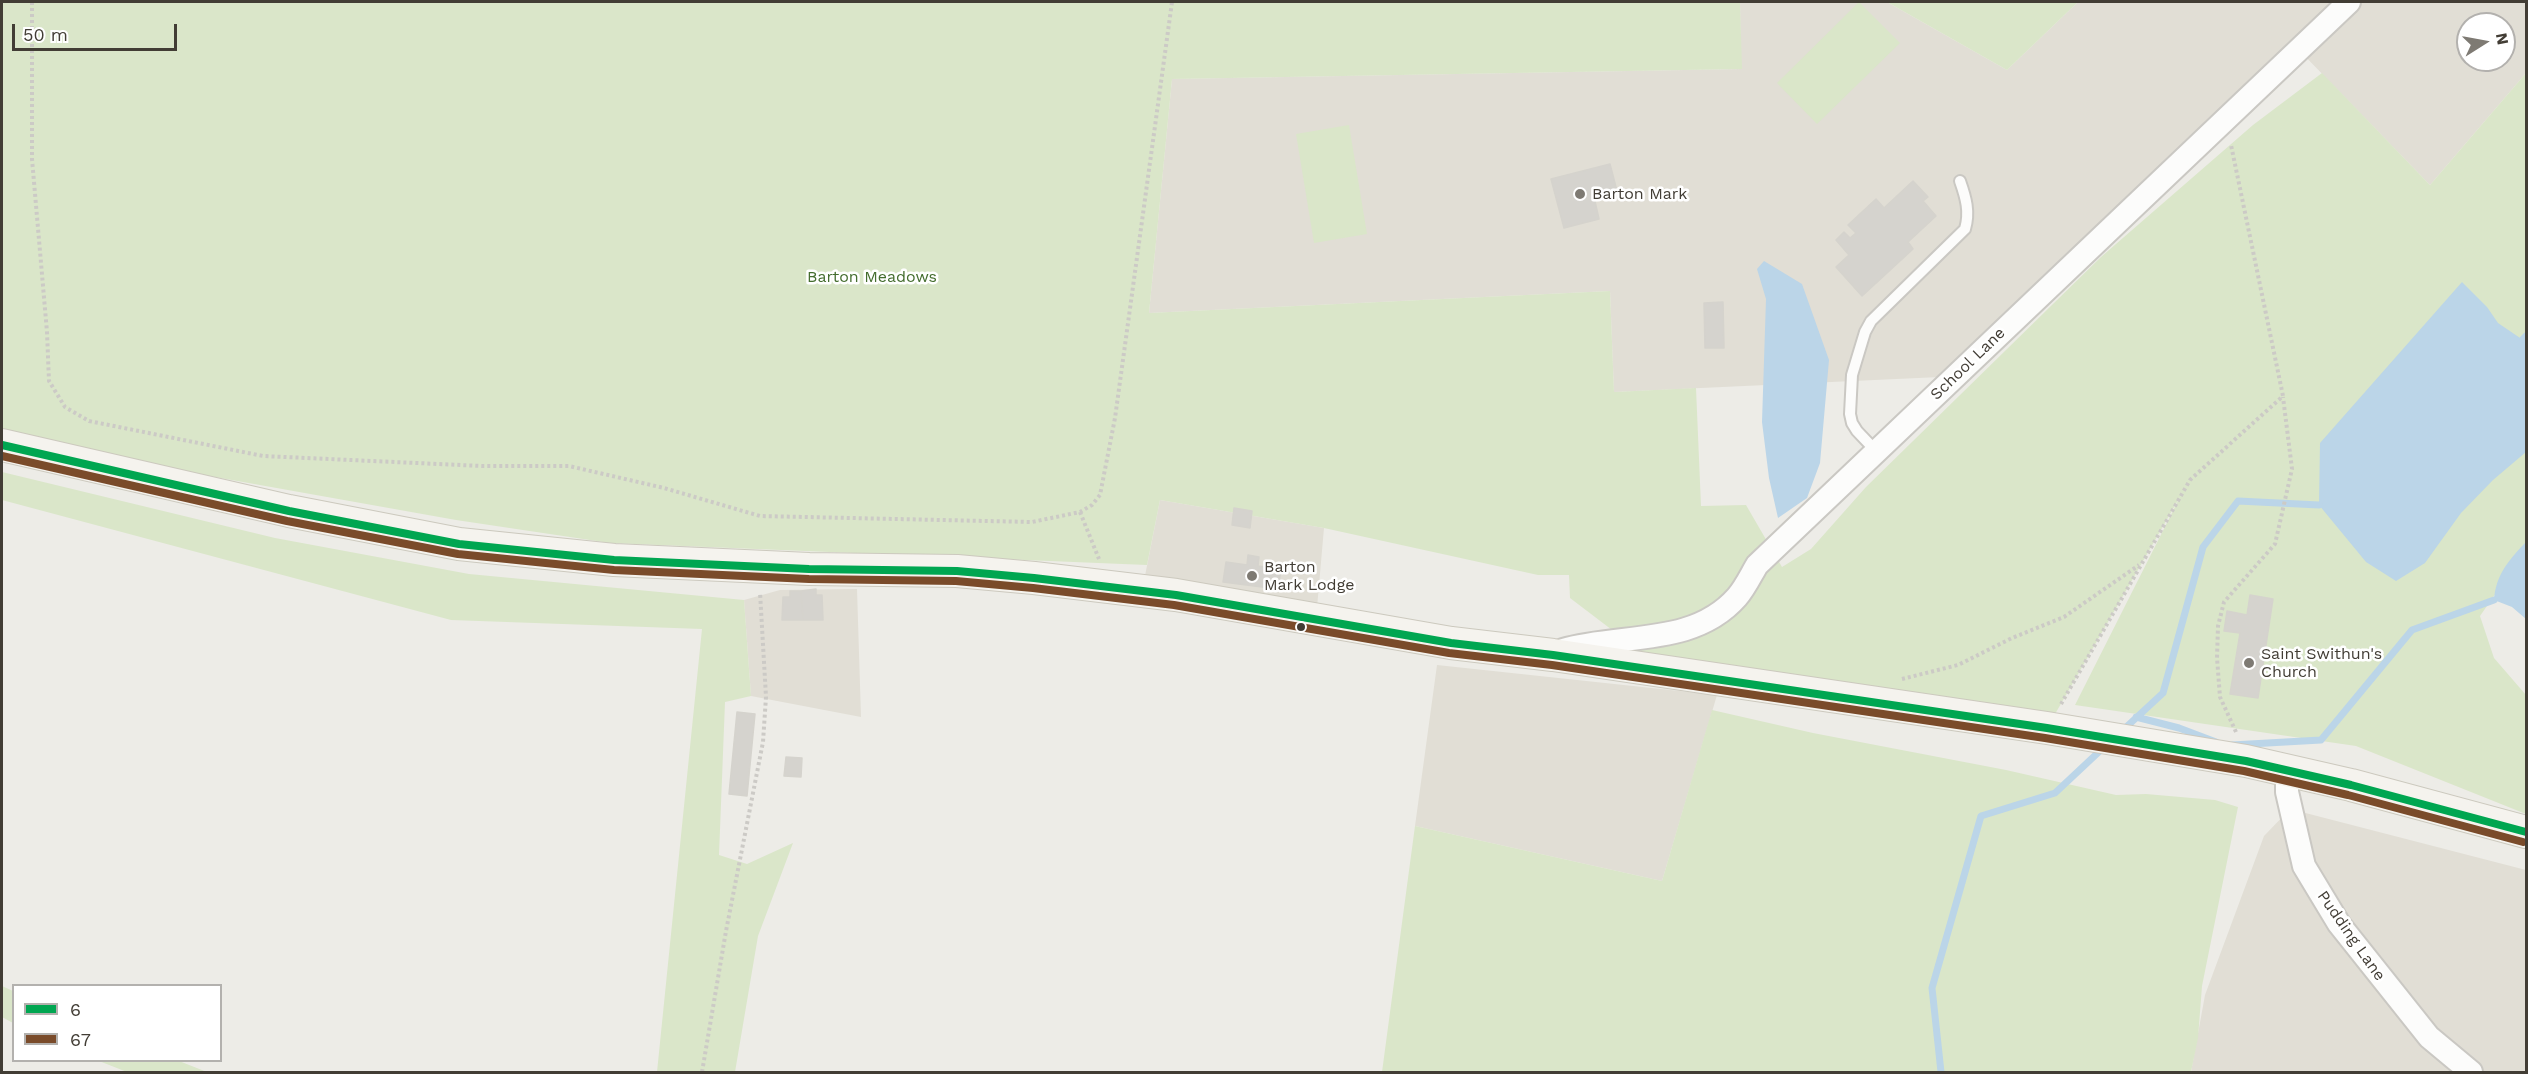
<!DOCTYPE html>
<html>
<head>
<meta charset="utf-8">
<style>
  body { margin:0 }
  #map { position:relative; width:2528px; height:1074px; overflow:hidden; background:#edece7; font-family:"Work Sans",sans-serif }
  canvas { display:block }
  .frame { position:absolute; inset:0; border:3px solid #423d35; pointer-events:none }
  .legend { position:absolute; left:12px; top:984px; width:210px; height:78px; box-sizing:border-box; background:#fff; border:2px solid #b3b1ae; margin:0; padding:8px 10px; list-style:none; font-size:18px; color:#423d35 }
  .legend li { display:flex; align-items:center; gap:12px; height:30px }
  .legend b { width:30px; border:2px solid #b3b1ae }
  .north { position:absolute; left:2456px; top:12px; width:60px; height:60px; box-sizing:border-box; background:#fff; border:2px solid #b3b1ae; border-radius:50%; rotate:79deg; font-size:16px; font-weight:700; line-height:24px; text-align:center; color:#423d35 }
  .north::after { content:''; display:block; margin:auto; width:21px; height:27px; background:#7e7a73; clip-path:polygon(50% 0,100% 100%,50% 72%,0 100%) }
  .scale { position:absolute; left:12px; top:24px; width:165px; height:27px; box-sizing:border-box; border:3px solid #423d35; border-top:0; padding-left:8px; font-size:18px; line-height:21px; white-space:nowrap; color:#423d35; -webkit-text-stroke:4px #fff; paint-order:stroke }
</style>
</head>
<body>
<div id="map">
<canvas width="2528" height="1074"></canvas>
<div class="frame"></div>
<ul class="legend">
<li><b style="height:8px;background:#00a651"></b>6</li>
<li><b style="height:8px;background:#7a4b2a"></b>67</li>
</ul>
<div class="north">N</div>
<div class="scale">50 m</div>
</div>
<script>
const g = document.querySelector('canvas').getContext('2d');
g.lineJoin = 'round';
function fill(path, color) {
  g.fillStyle = color;
  g.fill(path, 'evenodd');
}
function trace(path, color, width, dash) {
  g.strokeStyle = color;
  g.lineWidth = width;
  g.lineCap = dash ? 'butt' : 'round';
  g.setLineDash(dash || []);
  g.stroke(path);
}
function write(font, color, halo, rows, align = 'center') {
  g.font = font + ' "Work Sans",sans-serif';
  g.lineWidth = 5;
  g.setLineDash([]);
  g.textBaseline = 'middle';
  g.strokeStyle = halo;
  g.fillStyle = color;
  for (const [text, x, y, turn = 0] of rows) {
    g.save();
    g.translate(x, y);
    g.rotate((+turn || 0) * Math.PI / 180);
    g.textAlign = isNaN(turn) ? turn : align;
    if (halo) g.strokeText(text, 0, 0);
    g.fillText(text, 0, 0);
    g.restore();
  }
}
const residential = new Path2D(`
  M1740,2h147l120,68 71,-68h448v71l-96,112 -132,-136 -358,328 -326,15 -4,-101 -461,22 23,-234 569,-10zM2468,24h36v36h-36z
  M1160,500l164,28 -8,91 -174,-28z
  M857,589l4,128 -110,-21 -7,-96 36,-10z
  M1437,665l280,30 -55,186 -247,-55z
  M2290,809l236,61v202h-335l14,-77 59,-159z`);
const green = new Path2D(`
  M2,2h1738l2,67 -570,10 -23,234 461,-22 4,101 82,-4 5,118 45,-1 36,62 29,-18 55,-62 235,-230 152,-132 69,-52 108,112 96,-112v477l-46,66 14,42 32,37v119l-170,-68 -281,-41 106,-210 -134,233 -381,-57 -96,-73 -1,-23h-31l-214,-47 -164,-28 -13,65 -537,-22 -154,-23 -454,-81z
  M1859,2l41,41 -83,81 -40,-41z
  M1887,2h191l-71,68z
  M1349,125l18,109 -53,9 -18,-109z
  M2,472l273,66 194,36 275,26 7,96 -26,6 -6,153 28,9 46,-21 -35,93 -23,136h-78l45,-443 -251,-9 -449,-120z
  M1712,710l101,23 193,37 110,25 30,-1 69,6 23,7 -36,179 -4,52 -7,34h-809l33,-246 247,55z
  M2,986l11,5v32l-11,-6z
  M99,1061h80l28,11h-80z`);
const water = new Path2D(`
  M1764,261l38,23 27,76 -9,103 -13,35 -29,20 -9,-40 -7,-56 4,-123 -9,-30z
  M2462,282l25,25 11,16 28,19v110l-33,28 -32,33 -36,50 -29,18 -30,-19 -47,-57 1,-62z
  M2526,542v77l-14,-12 -18,-7c2,-26 15,-40 32,-58z`);
const stream = new Path2D(`
  M2523,339l3,-3
  M2136,717l43,11 37,14
  M2123,730l40,-37 40,-146 35,-46 81,4
  M2232,745l89,-5 91,-110 82,-30
  M1941,1072l-9,-84 49,-172 74,-23 48,-45`);
const building = new Path2D(`
  M1610,164l7,27 -23,6 5,22 -35,9 -13,-49z
  M1913,181l15,16 -5,4 13,15 -28,26 5,7 -51,47 -26,-29 13,-12 -13,-15 8,-8 6,6 6,-5 -8,-8 28,-26 8,9z
  M1723,302l1,46h-19l-1,-45z
  M1234,508l18,3 -2,17 -18,-3z
  M1248,555l11,2 -1,9 23,3 -3,20 -55,-7 3,-20 21,3z
  M816,589v6h6l1,25h-20l-2,-29z
  M790,591h11l2,29h-21l1,-23h7z
  M2250,595l23,4 -15,99 -28,-4 10,-61 -16,-2 3,-20 20,4z
  M737,712l18,2 -8,82 -18,-2z
  M786,757l16,1 -1,19 -17,-1z`);
const path = new Path2D(`
  M32,2v157l15,173 2,49 16,26 24,14 174,35 219,10h87l95,22 96,28 272,6 48,-10 12,-7 8,-10 15,-77 57,-416
  M1080,512l19,47
  M1902,679l56,-14 54,-27 52,-21 75,-52
  M2061,704l129,-224 93,-84 -52,-251
  M2236,732l-16,-35 -3,-39 1,-32 6,-24 51,-58 17,-75 -9,-72
  M702,1072l24,-141 37,-189 3,-45 -6,-105`);
const lane = new Path2D(`
  M1876,451l-19,-20 -5,-8 -2,-9 2,-39 13,-43 6,-11 94,-92c5,-17 1,-31 -5,-48`);
const street = new Path2D(`
  M1563,650c58,-17 130,-3 174,-53 8,-9 14,-22 20,-32l592,-563
  M2287,771v21l17,74 35,58 90,113 42,35`);
const secondary = new Path2D(`
  M2,445l287,66 170,33 155,16 195,9 148,2 77,7 142,17 275,48 102,12 494,73 199,33 105,24 175,47`);
const bus1 = new Path2D(`
  M2,445l287,66 170,33 155,16 195,9 148,2 77,7 142,17 275,48 102,12 494,73 199,33 105,24 175,47`);
const bus2 = new Path2D(`
  M2,456l285,65 171,33 156,16 195,9 147,2 77,7 141,17 275,48 103,12 493,73 199,33 104,24 175,47`);
const markers = [
  [1580,194,6,"#7e7a73"],
  [1252,576,6,"#7e7a73"],
  [1301,627,5,"#423d35"],
  [2249,663,6,"#7e7a73"]
];
const poiNames = [
  ["Barton Mark",1592,194],
  ["Barton",1264,567],
  ["Mark Lodge",1264,585],
  ["Saint Swithun's",2261,654],
  ["Church",2261,672]
];
const parkNames = [
  ["Barton Meadows",872,277]
];
const streetNames = [
  ["School Lane",1968,364,-44],
  ["Pudding Lane",2351,936,55]
];
fill(residential, '#e1ded5');
fill(green, '#dae6c9');
fill(water, '#bbd5e8');
trace(stream, '#bbd5e8', 7);
fill(building, '#d5d3ce');
trace(building, '#d5d3cd', 1.5);
trace(lane, '#cac8c3', 14);
trace(street, '#cac8c3', 26);
trace(secondary, '#ccc9be', 34);
trace(path, '#cccac6', 4, [3, 3]);
trace(lane, '#fcfcfb', 10);
trace(street, '#fcfcfb', 22);
trace(secondary, '#f5f3ee', 32);
trace(bus1, '#00a651', 8);
trace(bus2, '#7a4b2a', 8);
for (const [x, y, r, color] of markers) {
  const dot = new Path2D();
  dot.arc(x, y, r, 0, 2 * Math.PI);
  g.fillStyle = color;
  g.fill(dot);
  trace(dot, '#fff', 2);
}
write('16px', '#423d35', '#fff', poiNames, 'left');
write('16px', '#446d2e', '#fff', parkNames);
write('16px', '#423d35', '#fff', streetNames);
</script>
</body>
</html>
